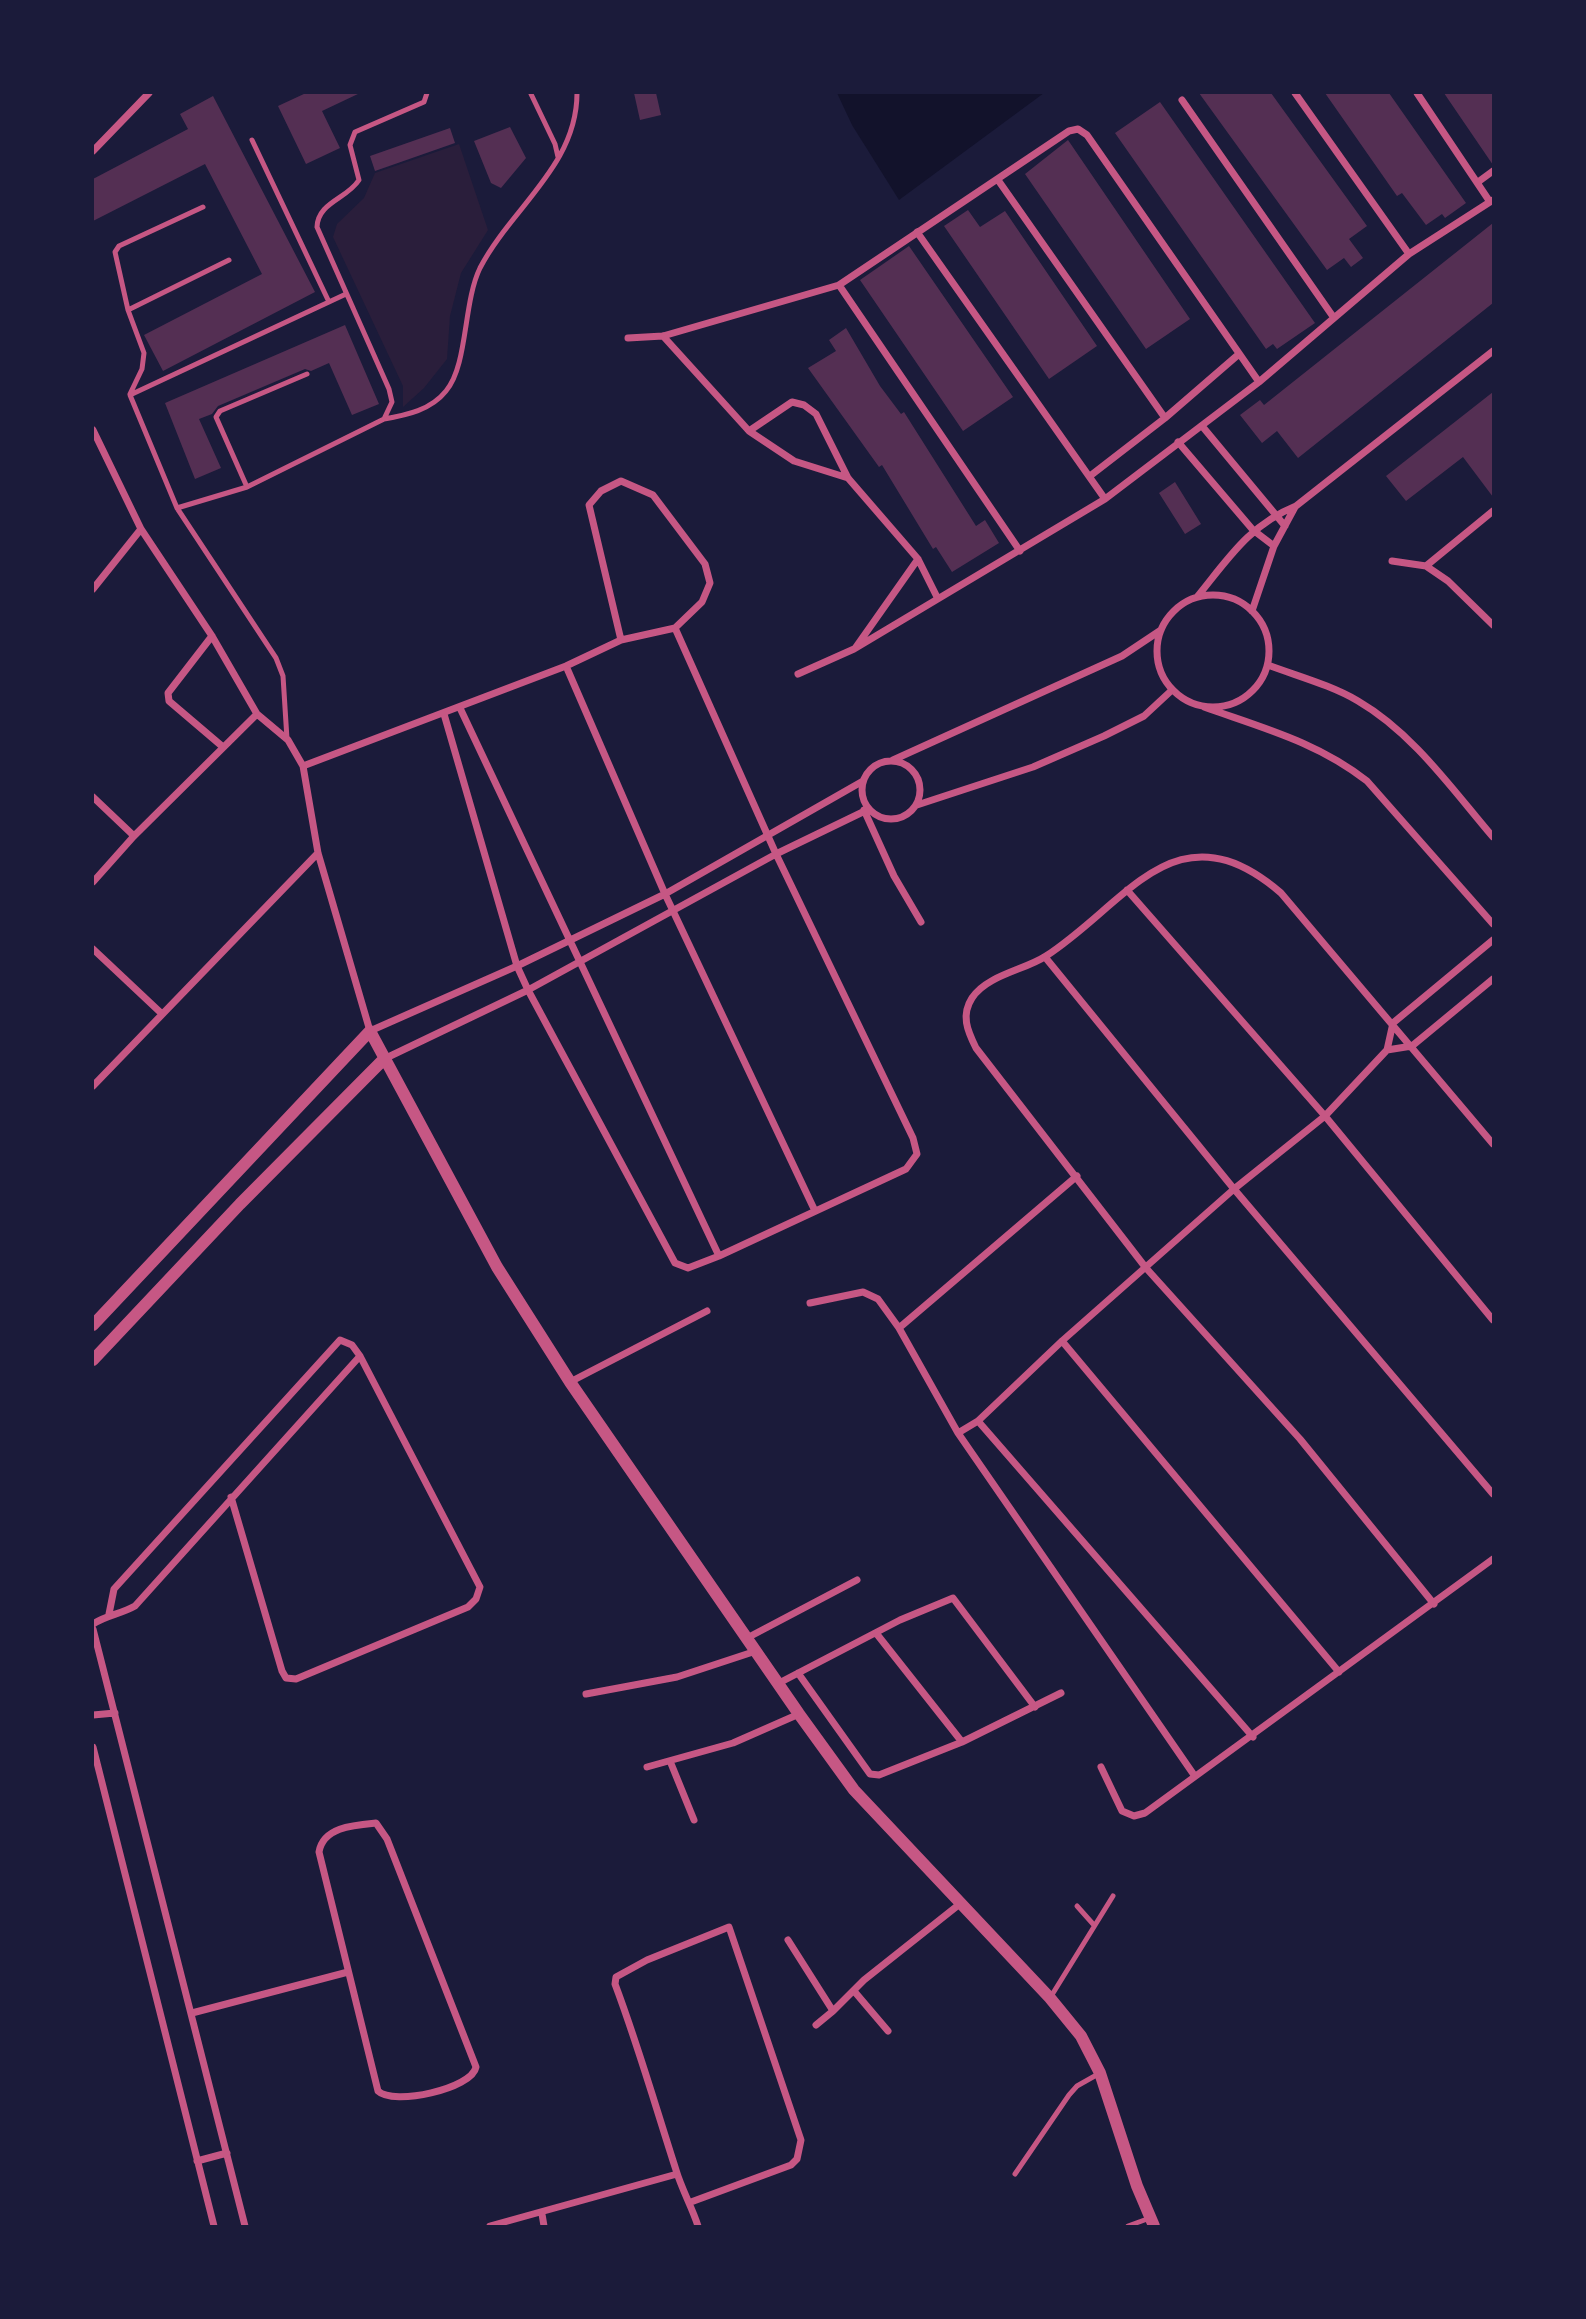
<!DOCTYPE html>
<html>
<head>
<meta charset="utf-8">
<style>
  body { margin:0 }
  #map { position:relative; width:1586px; height:2319px; overflow:hidden; background:#1b1b3a; font-family:"Golos Text",sans-serif }
  canvas { display:block }
  .frame { position:absolute; inset:0; border:94px solid #1b1b3a; pointer-events:none }
</style>
</head>
<body>
<div id="map">
<canvas width="1586" height="2319"></canvas>
<div class="frame"></div>
</div>
<script>
const g = document.querySelector('canvas').getContext('2d');
g.lineJoin = 'round';
function fill(path, color) {
  g.fillStyle = color;
  g.fill(path, 'evenodd');
}
function trace(path, color, width, dash) {
  g.strokeStyle = color;
  g.lineWidth = width;
  g.lineCap = dash ? 'butt' : 'round';
  g.setLineDash(dash || []);
  g.stroke(path);
}
const green = new Path2D(`
  M459,144l29,86 -27,43 -11,43 -3,43 -23,29 -21,19v-21l-70,-149 4,-13 27,-26 11,-25z`);
const water = new Path2D(`
  M837,93h207l-145,107 -47,-75z`);
const building = new Path2D(`
  M306,93h54l-38,18 18,37 -34,16 -28,-58z
  M634,93h22l5,22 -21,5z
  M1199,93h72l96,133 -18,13 14,19 -12,9 -7,-9 -17,12z
  M1325,93h64l77,110 -21,15 -3,-4 -16,11 -24,-32 -5,3z
  M1444,93h49v72l-45,-66z
  M213,96l102,196 -152,79 -19,-36 118,-61 -57,-110 -112,57v-42l95,-50 -8,-15z
  M1160,102l155,221 -38,26 -4,-5 -7,5 -151,-216z
  M510,127l16,31 -25,30 -10,-5 -17,-42z
  M450,128l5,15 -80,28 -5,-15z
  M1068,140l122,179 -44,30 -121,-175z
  M968,210l12,17 25,-16 92,135 -48,33 -105,-153z
  M1493,223v80l-195,155 -21,-27 -15,12 -22,-28 20,-15 4,5z
  M909,246l104,151 -50,34 -103,-151z
  M345,325l34,79 -27,11 -23,-52 -18,8 -6,-2 -87,37 -6,8 -13,5 22,49 -26,11 -30,-76z
  M846,328l34,58 21,28 3,-2 72,114 9,-6 14,23 -47,29 -16,-25 -3,2 -51,-84 -3,2 -71,-99 28,-17 -7,-11z
  M1493,392v105l-30,-40 -57,44 -20,-25z
  M1175,482l26,42 -16,10 -26,-41z`);
const service = new Path2D(`
  M531,94l24,50 3,13
  M252,140l77,162
  M128,310l101,-50
  M130,394l12,-25 2,-16 -16,-43 -13,-58 4,-6 84,-39
  M384,419c23,-4 47,-9 62,-28 22,-26 17,-88 34,-123 31,-60 97,-102 97,-175
  M247,487l-31,-70 4,-6 87,-37
  M177,508l70,-21 137,-68 8,-17 -3,-13 -72,-162c1,-25 30,-28 42,-47l-9,-35 5,-13 69,-30 3,-9
  M287,739l-4,-63 -7,-18 -99,-150 -47,-113 216,-101
  M1077,1906l16,18
  M1050,1998l63,-102
  M1015,2174l54,-79 8,-9 23,-13
  M1128,2226l22,-8`);
const minor = new Path2D(`
  M1295,93l114,161
  M1417,93l73,109
  M1182,100l152,218
  M93,151l56,-58
  M998,180l167,238
  M1478,182l15,-11
  M917,232l188,267
  M839,285l181,266
  M663,336l86,95 45,30 54,17
  M628,338l35,-2 176,-51 230,-154 9,-2 9,6 172,247
  M1202,426l83,100
  M93,430l48,99 71,107 45,78 31,26 15,26 15,87 52,178 147,-65 148,-72 198,-113
  M749,431l43,-29 12,3 12,9 32,64 70,81 19,38
  M1178,442l75,88 21,16
  M1090,476l75,-58 74,-64
  M1392,561l34,5 22,15 45,44
  M1426,566l67,-55
  M93,589l48,-60
  M1157 651a56 56 0 1 1 112 0a56 56 0 1 1-112 0Z
  M1197,597c31,-38 52,-72 99,-91l197,-155
  M1252,611l22,-65 21,-39
  M212,636l-44,57 1,8 54,46
  M856,647l62,-88
  M1268,665c29,11 63,20 90,36 55,32 94,88 135,136
  M566,666l99,228 150,317
  M798,674l56,-25 251,-150 154,-117 150,-128 84,-54
  M1204,707c59,21 113,35 163,74l126,143
  M460,708l259,548
  M444,714l73,252 11,24 147,273 13,5 31,-12 187,-87 11,-15 -4,-16 -137,-284 -101,-226
  M893,760l229,-104 39,-26
  M862 790a29 29 0 1 1 58 0a29 29 0 1 1-58 0Z
  M303,766l263,-100 55,-26 54,-12 27,-26 8,-19 -5,-19 -52,-69 -32,-14 -20,10 -12,14 32,135
  M93,797l41,39
  M917,805l116,-38 71,-31 40,-20 28,-26
  M864,810l30,66 27,46
  M93,882l41,-46 123,-122
  M1127,890l198,226 168,204
  M93,949l68,64
  M1045,957l189,232 259,305
  M1387,1050l25,-4 81,-67
  M384,1059l144,-69 248,-136 93,-45
  M93,1086l225,-233
  M810,1303l53,-11 15,7 21,29 59,105 236,342
  M899,1328l178,-152
  M1062,1341l277,331
  M570,1382l137,-71
  M978,1421l275,316
  M958,1433l20,-12 84,-80 172,-152 91,-73 62,-66 6,-27 100,-83
  M1434,1604l-134,-165 -154,-171 -170,-220c-9,-18 -15,-33 -4,-50 15,-23 53,-28 74,-42 82,-53 130,-153 235,-63l212,251
  M109,1614l5,-25 226,-249 12,5 8,11 120,231 -4,12 -8,8 -172,72 -10,-1 -4,-7 -51,-174
  M93,1624c14,-9 28,-10 42,-18l225,-250
  M93,1629l152,597
  M876,1633l86,109
  M747,1638l110,-58
  M798,1673l72,101 9,1 83,-33 99,-49
  M779,1683l121,-63 53,-22 82,109
  M586,1694l91,-17 79,-26
  M93,1715l22,-2
  M93,1747l121,479
  M670,1761l24,59
  M647,1767l86,-24 66,-29
  M1101,1767l21,44 12,5 11,-3 348,-254
  M376,1823l11,16 89,228c-4,22 -83,39 -98,24l-59,-239c4,-25 35,-27 57,-29z
  M788,1940l45,71 -17,14
  M854,1991l34,40
  M833,2011l31,-31 97,-77
  M192,2013l156,-41
  M197,2161l30,-8
  M691,2202l100,-37 6,-6 4,-19 -72,-213 -82,33 -31,17 -1,7c23,61 41,124 61,186 6,20 16,37 22,56
  M542,2214l2,12
  M490,2226l187,-52`);
const tertiary = new Path2D(`
  M93,1325l277,-294 127,236 73,115 229,332 55,76 196,208 31,38 19,37 37,113 17,40
  M93,1360l147,-156 144,-145`);
fill(green, '#2a1e3b');
fill(water, '#12122b');
fill(building, '#542f53');
trace(service, '#c65784', 5);
trace(minor, '#c65784', 7);
trace(tertiary, '#c65784', 12);
</script>
</body>
</html>
